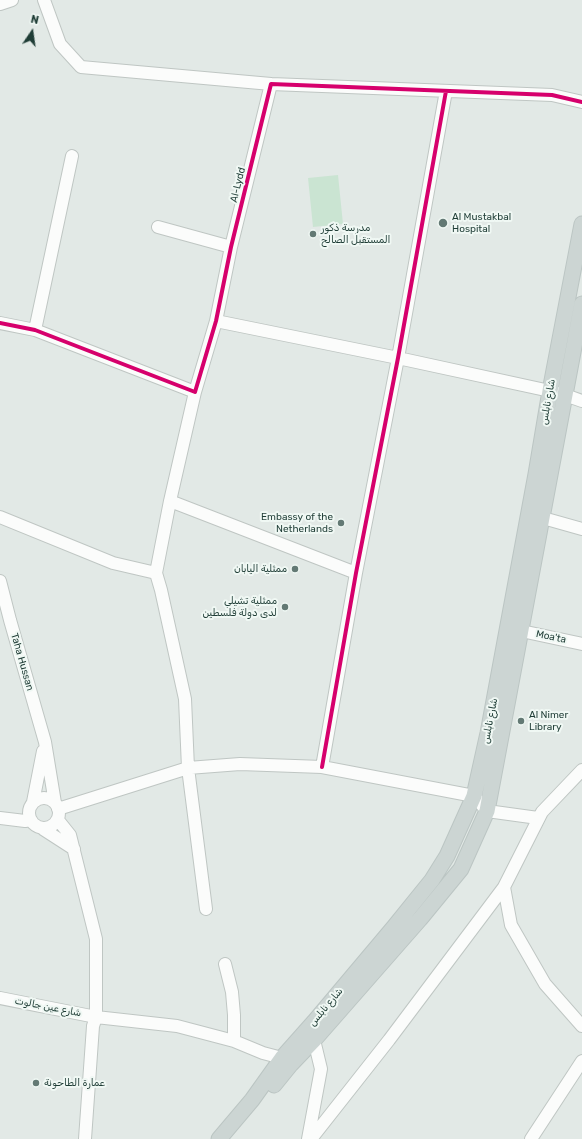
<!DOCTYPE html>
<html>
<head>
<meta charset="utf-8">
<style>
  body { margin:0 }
  #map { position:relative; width:582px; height:1139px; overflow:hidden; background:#e2e9e6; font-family:Rubik,sans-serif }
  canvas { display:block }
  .north { position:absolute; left:12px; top:12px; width:40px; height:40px; -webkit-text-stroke:3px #f0f8f4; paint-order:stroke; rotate:13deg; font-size:11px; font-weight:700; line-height:16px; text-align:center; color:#1f3d36 }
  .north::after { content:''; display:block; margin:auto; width:14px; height:18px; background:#1f3d36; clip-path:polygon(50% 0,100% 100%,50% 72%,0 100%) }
</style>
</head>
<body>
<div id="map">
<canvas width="582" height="1139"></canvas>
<div class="north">N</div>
</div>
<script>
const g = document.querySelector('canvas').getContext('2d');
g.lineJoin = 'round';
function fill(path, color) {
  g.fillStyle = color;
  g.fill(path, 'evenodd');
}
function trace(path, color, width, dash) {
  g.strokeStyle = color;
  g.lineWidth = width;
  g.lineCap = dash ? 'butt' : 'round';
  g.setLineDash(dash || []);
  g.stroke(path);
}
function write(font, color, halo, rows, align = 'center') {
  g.font = font + ' Rubik,Cairo,sans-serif';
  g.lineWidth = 4;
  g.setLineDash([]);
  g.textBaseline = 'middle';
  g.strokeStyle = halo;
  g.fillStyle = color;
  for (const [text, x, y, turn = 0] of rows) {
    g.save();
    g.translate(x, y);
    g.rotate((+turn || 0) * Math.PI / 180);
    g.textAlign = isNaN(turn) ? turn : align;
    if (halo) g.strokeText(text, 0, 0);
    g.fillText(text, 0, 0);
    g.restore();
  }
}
const green = new Path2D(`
  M338,175l5,49 -30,3 -5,-49z`);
const minor = new Path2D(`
  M44,0l16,44 21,23 190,17
  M0,4l12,-4
  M158,227l73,20
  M216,321l182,37 152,33 15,4 17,6
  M0,323l35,7 160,62 21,-71 15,-74 40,-163 281,11 30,7
  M35,330l37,-174
  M195,392l-25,109 -14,72 5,17 24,109 3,69 18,141
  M170,501l186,72
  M0,517l113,46 43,10
  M543,518l39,11
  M0,581l10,39 35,122 10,61
  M512,629l70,15
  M322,767l34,-194 42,-215 48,-267
  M29 813a15 15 0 1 1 30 0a15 15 0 1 1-30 0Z
  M33,802l10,-51
  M58,809l130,-41 52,-4 82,3 152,29 13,15 51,7
  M0,818l25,3 6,-1
  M58,820l12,15 26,104v78l81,9 57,15 29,12 19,5 6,4
  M43,829l31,20
  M504,887l7,38 34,59 37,42
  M225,964l7,28 2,23v26
  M0,998l96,19 -3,9 -8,113
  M308,1139l13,-70 -7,-29 -3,-5
  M311,1139l78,-99 115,-153 38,-75 40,-42
  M531,1139l51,-78`);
const major = new Path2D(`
  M274,1085l17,-21 23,-24 106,-121 41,-50 26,-58 95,-507
  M219,1139l33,-39 30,-42 32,-36 80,-95 38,-47 15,-24 27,-60 14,-63 48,-259 14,-83 32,-167`);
const cycleway = new Path2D(`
  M0,323l35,7 160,62 21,-71 15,-74 40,-163 281,11 30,7
  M322,767l34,-194 42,-215 48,-267`);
const markers = [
  [443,223,5,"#637974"],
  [313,234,4,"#637974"],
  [341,523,4,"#637974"],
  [295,569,4,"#637974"],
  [285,607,4,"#637974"],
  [521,721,4,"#637974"],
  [36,1083,4,"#637974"]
];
const streetNames = [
  ["Al-Lydd",238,185,-76],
  ["شارع نابلس",548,402,-80],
  ["Moa'ta",551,637,12],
  ["Taha Hussan",22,662,74],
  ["شارع نابلس",490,721,-79],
  ["شارع عين جالوت",48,1007,11],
  ["شارع نابلس",326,1007,-50]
];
const poiNames = [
  ["Al Mustakbal",452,217],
  ["Hospital",452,229],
  ["مدرسة ذكور",321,228],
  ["المستقبل الصالح",321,240],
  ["Embassy of the",333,517,"right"],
  ["Netherlands",333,529,"right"],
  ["ممثلية اليابان",287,569,"right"],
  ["ممثلية تشيلي",277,601,"right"],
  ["لدى دولة فلسطين",277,613,"right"],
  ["Al Nimer",529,715],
  ["Library",529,727],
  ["عمارة الطاحونة",44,1083]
];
fill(green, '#cae4d2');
trace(minor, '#bfc6c3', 14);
trace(major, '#bbc5c3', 17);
trace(minor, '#fbfcfb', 12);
trace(major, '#ccd5d3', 15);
trace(cycleway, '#d6006c', 4);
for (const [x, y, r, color] of markers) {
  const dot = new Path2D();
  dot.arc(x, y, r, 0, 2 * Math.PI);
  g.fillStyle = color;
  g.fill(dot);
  trace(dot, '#f0f8f4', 1.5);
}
write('10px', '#1f3d36', '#f0f8f4', streetNames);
write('10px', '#1f3d36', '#f0f8f4', poiNames, 'left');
</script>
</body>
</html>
